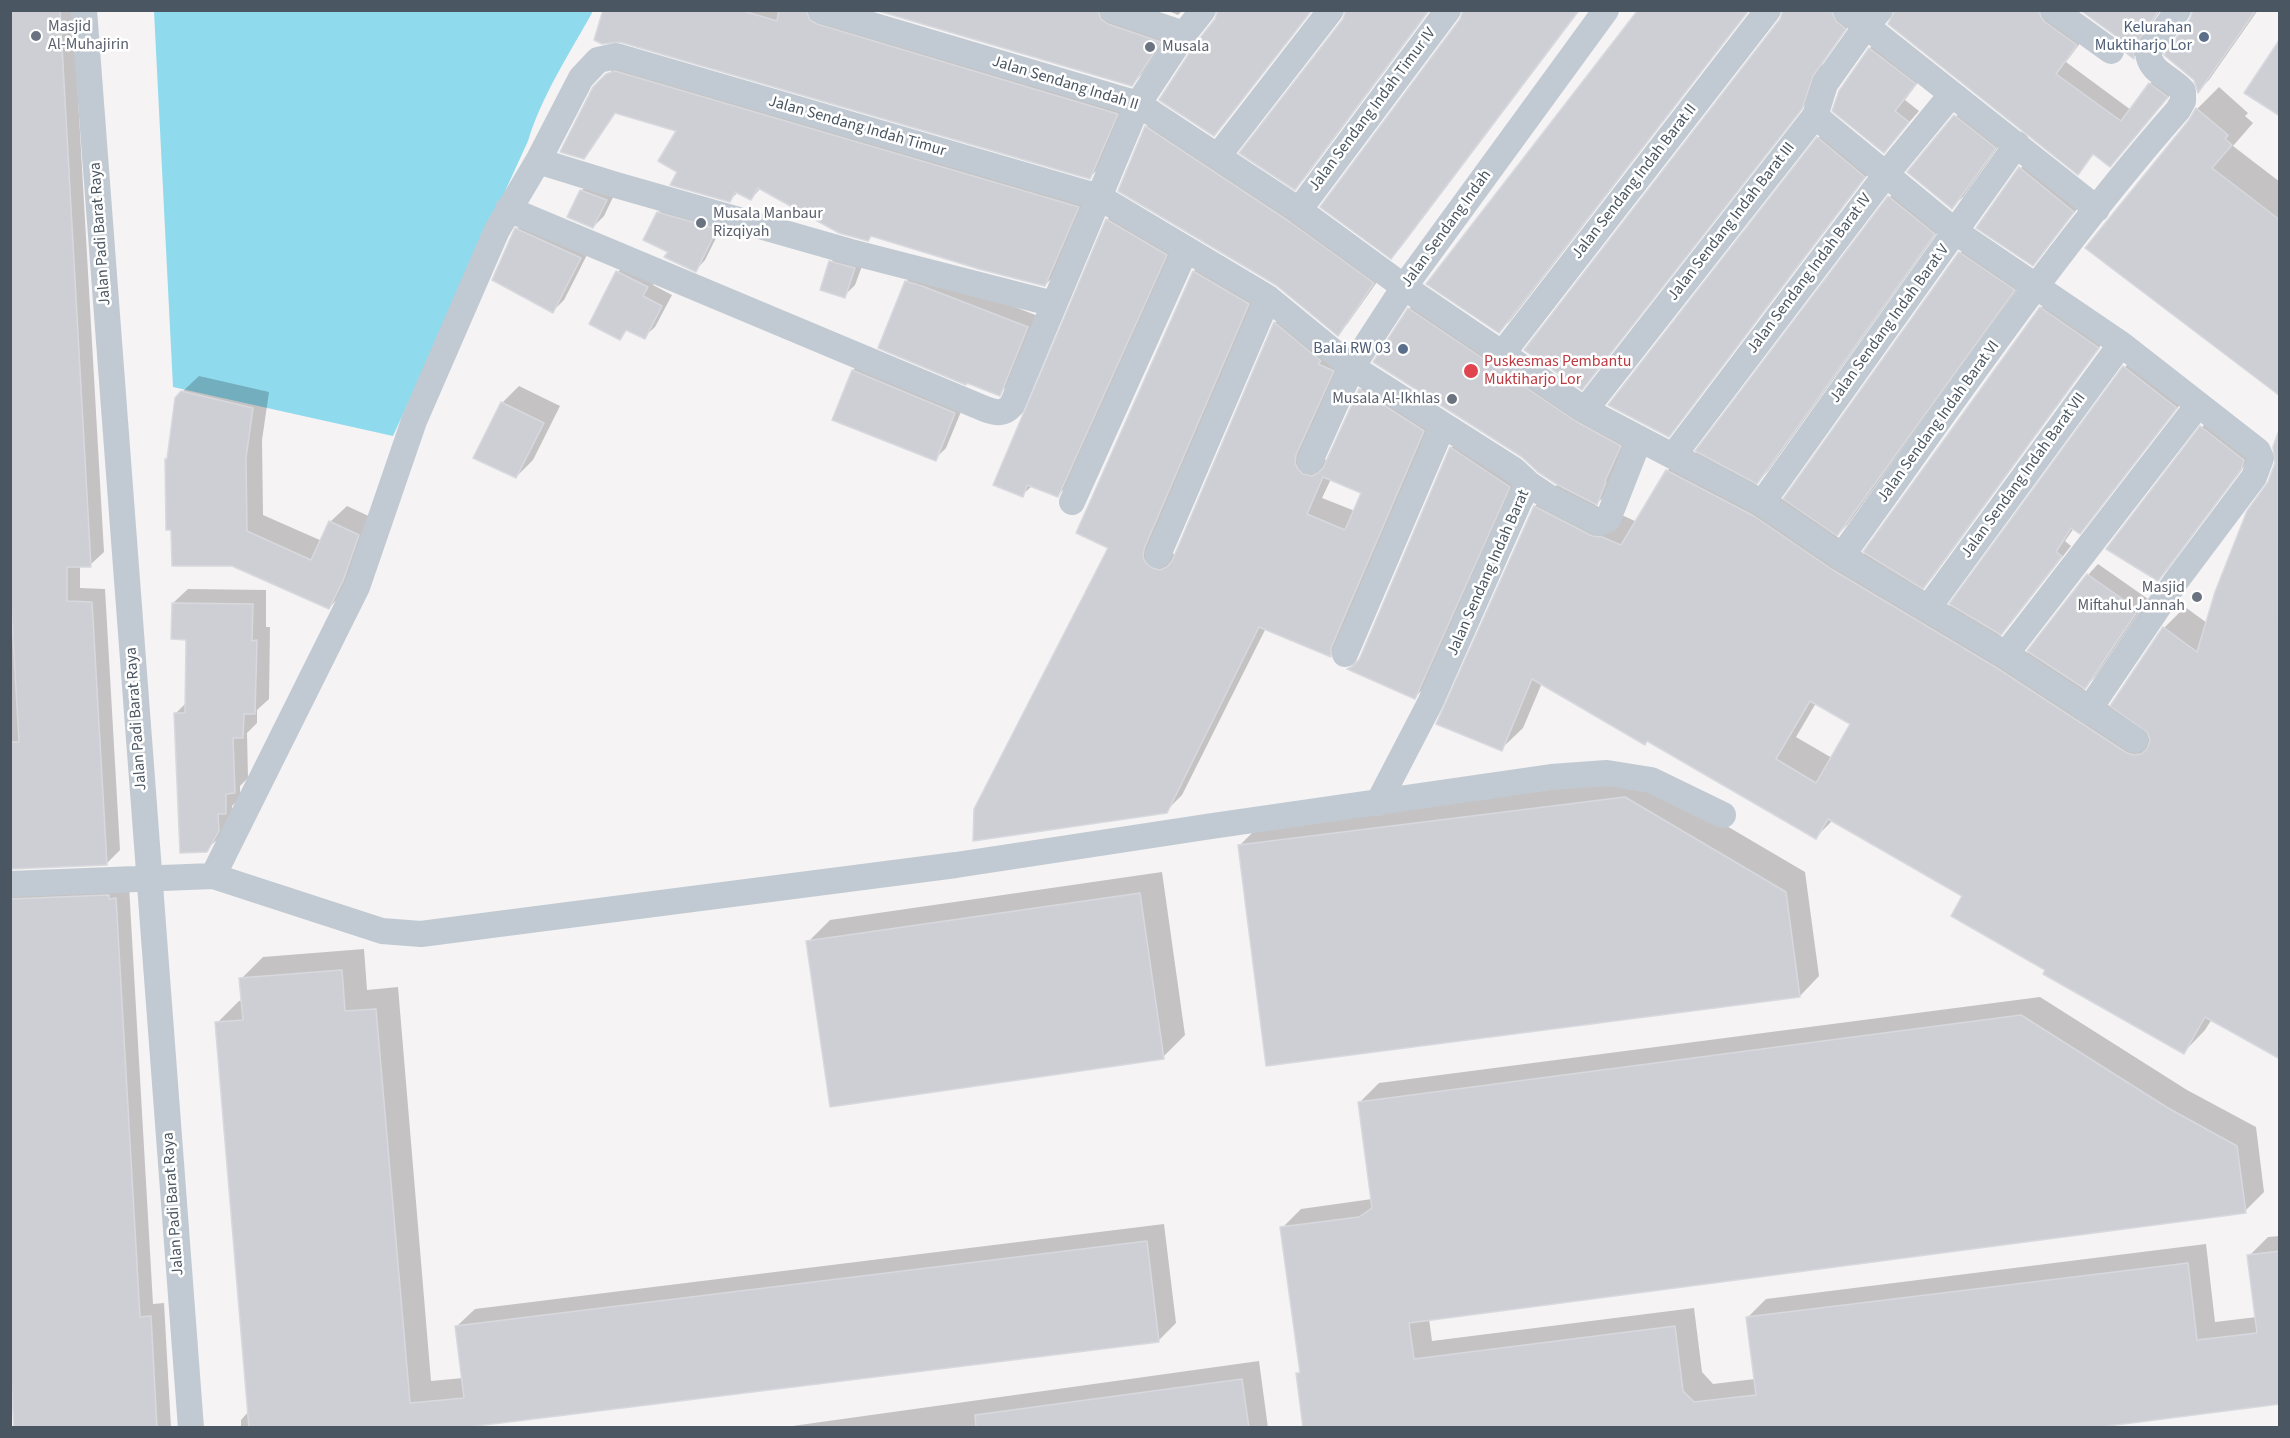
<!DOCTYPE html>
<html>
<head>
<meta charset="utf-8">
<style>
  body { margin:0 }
  #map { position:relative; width:2290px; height:1438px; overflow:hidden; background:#f5f3f3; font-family:"Source Sans 3",sans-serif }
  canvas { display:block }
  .frame { position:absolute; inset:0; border:12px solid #4a5661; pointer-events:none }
</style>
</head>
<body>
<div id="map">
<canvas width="2290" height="1438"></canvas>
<div class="frame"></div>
</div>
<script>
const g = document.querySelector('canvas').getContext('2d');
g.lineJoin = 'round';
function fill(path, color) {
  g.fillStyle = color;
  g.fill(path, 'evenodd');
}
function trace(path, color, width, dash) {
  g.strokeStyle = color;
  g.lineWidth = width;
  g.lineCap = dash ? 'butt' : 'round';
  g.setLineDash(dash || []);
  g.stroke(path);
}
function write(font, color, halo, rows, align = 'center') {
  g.font = font + ' "Source Sans 3",sans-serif';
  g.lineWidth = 5;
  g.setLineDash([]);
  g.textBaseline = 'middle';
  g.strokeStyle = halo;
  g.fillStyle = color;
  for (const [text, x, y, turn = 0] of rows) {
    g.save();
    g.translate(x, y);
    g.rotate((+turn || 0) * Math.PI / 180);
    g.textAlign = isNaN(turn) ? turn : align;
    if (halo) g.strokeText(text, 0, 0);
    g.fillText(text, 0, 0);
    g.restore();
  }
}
const water = new Path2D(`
  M154,11h439c-23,42 -51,84 -65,130l-135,295 -220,-49z`);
const shadow = new Path2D(`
  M10,10h63l31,542 -14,13 -10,1v22l25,1 15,261 -14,14 -96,3v-259h3z
  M604,10h217l306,93 -27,64 -10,10z
  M881,10h232l57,22 -28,42 -11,11z
  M1166,10h17l-5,5z
  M1219,10h93l-88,114 -10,10 2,-114z
  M1347,10h83l-125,168 -10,10z
  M1464,10h116l-179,237 -10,10z
  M1640,10h109l-239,311 -11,10z
  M1784,10h65l6,7 -32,46 -11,33 -220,281 -10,11 199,-368z
  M1896,10h161l30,24 -21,28 65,48 19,-26 11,-11 17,13 -68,79 -16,-11 -16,19z
  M2083,10h78l-15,21 -2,6v10l-10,10 -7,-5 -1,-7 -5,-7z
  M2194,10h64l-49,70 -10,10 -7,-71z
  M1881,38l44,35 -20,27 14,11 -35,40 -44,-60 30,-43z
  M617,65l470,132 -32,78 -10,10 -173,-50 -4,4 -108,-50 -9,10 -13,-7 -8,8 -51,-29 -1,-41 -60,-24 -30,44h3l-8,8 12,-70z
  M2219,87l29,26 -3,3 8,7 -20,23 47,36v212l-89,-273 6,-12z
  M1966,105l40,31 -43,61 -11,10 -43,-35z
  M1157,117l227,155 -36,51 -10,11 -192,-207z
  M1829,128l46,37 -196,259 -11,11 150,-297z
  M2031,157l53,43 -41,53 -10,11 -55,-37 43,-59z
  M592,180l25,9 -13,27 -11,11 -12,-36z
  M1900,186l45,36 -177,249 -13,13 29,16 176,-247 11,-11 54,37 -177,245 -12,12 28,18 177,-246 10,-10 56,39 -174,240 -11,12 28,17 175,-239 10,-10 51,40 -96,124 -10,11 -6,-4 -9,13 6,5 -60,77 -12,12 29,18 60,-78 10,-11 50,35 -53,78 -12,12 28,18 53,-79 21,-21 22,16 69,-159 4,-3v596l-68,-38 -7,11 -21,22 -137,-83 -83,-74 -131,-75 -17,17 -168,-98 -106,-56 -19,45 -22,21 -63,-26 97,-217 23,-22 -149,-175 9,-9 210,137 -15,35 1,1 -8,22 -11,10 19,10 10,1 13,6 30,-51 22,-22 7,4 194,-256zM1816,703l36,21 -20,34 -36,-21z
  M668,203l57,17 -20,40 -9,10 -26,-19 -12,-38z
  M1118,209l58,35 -108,241 -10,10 -26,-9 -10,9 5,-83 80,-192z
  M528,218l63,29 -27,53 -11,11 -36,-82z
  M842,251l23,7 -10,27 -11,11 -13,-34z
  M1210,255l54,33 -96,265 8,1 99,-231 16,-16 58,48 -29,104 8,1 32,-70 16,-16 63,40 -93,226 -16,16 -64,-28 -84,167 -16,16 -55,-264 -33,-15 116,-261zM1331,479l32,13 -8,19 -33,-13z
  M629,261l29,14 -5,10 19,10 -17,32 -11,10 -16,-8 -8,9 -29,-15 27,-51z
  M917,271l16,4 105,41 -28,67 -11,11 -93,-112z
  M864,359l101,43 -19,46 -11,11 -101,-40 19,-49z
  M199,376l70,16 -7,48 1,75 59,26 8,-19 17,-16 28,13 -30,72 -16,17 -156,-80 -7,-69 3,-3 13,-64z
  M519,386l41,20 -27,54 -17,17 -41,-20 27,-54z
  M2212,417l39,40 -83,112 -10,10 44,-152z
  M1462,437l58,39 -94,210 -11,11 -66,-29 12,-11 90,-209z
  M188,589l78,1v37h4l-1,72 -12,11v13l-10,10 1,45 -8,8v12l-8,8v9l-11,21 -15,14 -30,-137 10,-10 2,-65 -15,-35z
  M1645,778l160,94 14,104 -19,20 -561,-150 20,-20z
  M1162,872l23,163 -22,22 -355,-115 22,-22z
  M10,878l119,8 24,418 11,-1 7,125h-155l-1,-25h-5z
  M364,949l3,41 31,-3 33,394 32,-3 -6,-52 18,-17 689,-85 12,99 -18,18 -695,72 1,15h-223v-8l8,-9 -32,-388 22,-22 4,-1 -2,-21 22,-22z
  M2040,997l147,93 69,37 8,65 -19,19 -816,108 3,22 262,-33 8,64 11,12 42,-5 -8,-61 19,-19 440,-55 9,78 42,-5 -8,-61 19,-19 12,-1v167l-975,25 -7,-54 3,-3 -19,-143 19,-19 71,-10 -12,-97 19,-19z
  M1259,1361l9,67h-490z`);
const building = new Path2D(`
  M10,10h50l31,557h-24v34l25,1 15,263 -97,4v-127h9l-9,-158z
  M603,10h137l37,11 2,-11h27l4,10 7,4 301,90 -28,65 -470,-137 -18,2 -8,-4z
  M875,10h223l3,9 7,5 53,18 -29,44z
  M1218,10h94l-98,126 -55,-36 37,-57 19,-24z
  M1346,10h83l-134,180 -56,-37 104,-134z
  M1463,10h116l-188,249 -71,-52 140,-188z
  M1638,10h111l-250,323 -73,-49z
  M1783,10h48l5,11 10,8 -33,47 -11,33 -220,281 -58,-40 256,-331z
  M1895,10h144l2,7 4,5 32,23 -21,29 65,47 28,-38 19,14 -58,70 -17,-13 -15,21 -190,-151z
  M2080,10h79l-23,34 -3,5 1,10 -8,-6 -1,-8 -5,-6z
  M2193,10h63l-58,83 -4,-13 -30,-25 26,-36z
  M2280,39v77l-36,-23z
  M1869,48l47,36 -21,27 14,11 -25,31 -52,-42 7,-20z
  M615,71l464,136 -34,79 -66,-17 -108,-33 -3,5 -29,-8 -81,-45 -7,12 -16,-8 -5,10 -60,-17 7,-13 -19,-11 18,-30 -61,-18 -31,46 -24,-7 33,-65 13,-13z
  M2196,108l32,27 -3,4 7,6 -20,23 68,52v176l-195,-148 104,-128z
  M1954,115l42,33 -44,61 -45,-37z
  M1145,126l145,96 84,61 -36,53 -62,-51 -158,-94z
  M1817,137l48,40 -196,260 -61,-32z
  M2019,167l55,45 -41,54 -57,-38z
  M580,190l27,10 -14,28 -26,-11z
  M1888,196l47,38 -178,250 -62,-33z
  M657,212l60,17 -21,43 -32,-15 4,-5 -25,-12z
  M1106,219l61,36 -109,242 -31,-12 -4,12 -30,-12z
  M515,228l66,30 -28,55 -61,-33z
  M1959,252l56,38 -178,246 -54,-37z
  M829,261l26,7 -10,30 -25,-8z
  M616,271l32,16 -5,9 19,10 -17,33 -19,-9 -6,10 -31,-16z
  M1193,271l56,33 -105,245 -1,8 3,6 6,5 8,2 7,-3 5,-6 102,-239 47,39 -3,3 16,7 -38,84 -1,8 3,6 5,5 9,2 6,-3 5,-5 36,-79 65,42 -93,217v9l-72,-30 -92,186 -194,28 1,-32 134,-261 -32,-15zM1323,477l38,16 -16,37 -38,-16z
  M905,281l17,5 106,41 -28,69 -33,-13 -1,2 -88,-37z
  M2040,307l59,41 -176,241 -60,-37z
  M1408,308l169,114 44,24 -16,35 1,1 -9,23 -39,-20 -20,-13 -16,-15 -149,-95z
  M2123,366l54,42 -97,126 -9,-6 -15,24 6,4 -61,79 -52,-31z
  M852,370l103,43 -19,48 -104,-41z
  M181,391l72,17 -7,50 1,73 64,29 18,-39 30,14 -16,46 -14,28 -97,-43h-60l-1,-36h-5l-1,-71h2l8,-61z
  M501,402l43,21 -28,55 -43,-20z
  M2200,426l44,34 -3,10 -83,111 -52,-32z
  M2278,433l2,626 -75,-42 -21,37 -141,-80 2,-4 -94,-54 11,-20 -134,-77 -12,20 -169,-98 -2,4 -113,-66 -30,72 -66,-27 98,-218 58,30 10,1 19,8 45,-75 88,46 79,54 164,98 130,85 7,2 7,-1 6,-5 3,-8 -2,-8 -38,-27 53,-79 34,25 18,-60 32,-81 21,-29 7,-19 -2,-16zM1810,701l40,23 -34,59 -40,-24z
  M1450,447l60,40 -95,212 -68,-30 6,-3 6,-6z
  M2087,574l51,36 -53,79 -58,-38z
  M172,603l81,1 -1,37 5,-1 -2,74h-11l-1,24h-10l2,55 -9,1v20h-8l1,17 -12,21 -27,1 -6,-140h11l1,-73 -15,-1z
  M1625,797l161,95 14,105 -534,69 -28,-221z
  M1140,893l24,166 -334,48 -24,-166z
  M109,895v4l7,-1 24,419 11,-1 6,112h-143l-4,-67v-462z
  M342,970l3,41 31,-2 34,394 54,-5 -9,-72 692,-85 12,101 -699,86h-211l-34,-406 28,-2 -4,-42z
  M2021,1015l147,93 69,38 9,67 -837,110 5,36 261,-33 8,65 11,11 62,-7 -10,-78 442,-54 9,77 60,-7 -10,-78 33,-4v153l-188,24h-789l-7,-55h4l-20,-146 79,-10 13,-9 -14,-106z
  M1242,1379l7,49h-273l-1,-13z`);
const minor = new Path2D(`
  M84,10l107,1418
  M821,10l317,94 161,106 105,77 181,123 177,93 79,54 164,98 130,85
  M1113,10l71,24
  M1846,10l251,199
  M2054,10l57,41
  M1815,116l141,116 165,112 137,107 3,7 -7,19 -78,104 -88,130
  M1218,156l113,-146
  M538,161l78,24 235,67 203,52
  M508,209l477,200c11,4 18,6 27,-4l126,-301 46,-70 19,-24
  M1299,210l149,-200
  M1502,354l266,-344
  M1585,410l230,-294 10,-32 41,-58 14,-16
  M1673,456l214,-283 64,-78
  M1310,461l42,-94 52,-80 202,-277
  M1529,484l21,14 49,25 9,-4 31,-79
  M1072,502l114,-253
  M1762,503l255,-359
  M1158,555l110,-257
  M1841,557c109,-151 214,-307 337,-447l5,-9v-10c-12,-14 -34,-19 -35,-39l30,-42
  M1928,608l193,-264
  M1345,654l98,-229
  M2005,655l193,-250
  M213,876l144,-289 57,-166 83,-191 41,-69 43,-83 17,-18 18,-4 483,141 169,101 84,69 162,103 15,14 -10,18 -89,201 -52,100
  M10,884l203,-8 169,55 39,3 535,-69 256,-39 339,-49 56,-4 44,7 72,35`);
const markers = [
  [36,36,6,"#6b7280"],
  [2204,37,6,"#5c6f8a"],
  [1150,47,6,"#6b7280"],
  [701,223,6,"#6b7280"],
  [1403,349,6,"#5c6f8a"],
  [1471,371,8,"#e0444e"],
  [1452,399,6,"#6b7280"],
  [2197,597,6,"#6b7280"]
];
const worshipNames = [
  ["Masjid",48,27],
  ["Al-Muhajirin",48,45],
  ["Musala",1162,47],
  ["Musala Manbaur",713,214],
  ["Rizqiyah",713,232],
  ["Musala Al-Ikhlas",1440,399,"right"],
  ["Masjid",2185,588,"right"],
  ["Miftahul Jannah",2185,606,"right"]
];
const serviceNames = [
  ["Kelurahan",2192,28],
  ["Muktiharjo Lor",2192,46],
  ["Balai RW 03",1391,349]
];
const streetNames = [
  ["Jalan Sendang Indah II",1065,84,17],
  ["Jalan Sendang Indah Timur IV",1373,110,-53],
  ["Jalan Sendang Indah Timur",857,127,16],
  ["Jalan Sendang Indah Barat II",1635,182,-52],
  ["Jalan Sendang Indah Barat III",1732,222,-52],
  ["Jalan Sendang Indah",1447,229,-54],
  ["Jalan Padi Barat Raya",101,234,-94],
  ["Jalan Sendang Indah Barat IV",1810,274,-53],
  ["Jalan Sendang Indah Barat V",1890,324,-54],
  ["Jalan Sendang Indah Barat VI",1939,422,-54],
  ["Jalan Sendang Indah Barat VII",2024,476,-54],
  ["Jalan Sendang Indah Barat",1489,573,-66],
  ["Jalan Padi Barat Raya",137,719,-94],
  ["Jalan Padi Barat Raya",174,1204,-94]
];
const healthNames = [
  ["Puskesmas Pembantu",1484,362],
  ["Muktiharjo Lor",1484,380]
];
fill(water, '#90daee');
fill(shadow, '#0003');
fill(building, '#cdcfd5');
trace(building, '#d7d9de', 1.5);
trace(minor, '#c1cad2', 26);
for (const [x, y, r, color] of markers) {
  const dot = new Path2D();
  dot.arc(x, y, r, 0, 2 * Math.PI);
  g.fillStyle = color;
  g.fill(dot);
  trace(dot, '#fff', 2);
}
write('16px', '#5b616d', '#fff', worshipNames, 'left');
write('16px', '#4e5e75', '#fff', serviceNames, 'right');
write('16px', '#4a5661', '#fff', streetNames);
write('16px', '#be3a42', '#fff', healthNames, 'left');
</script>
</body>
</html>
